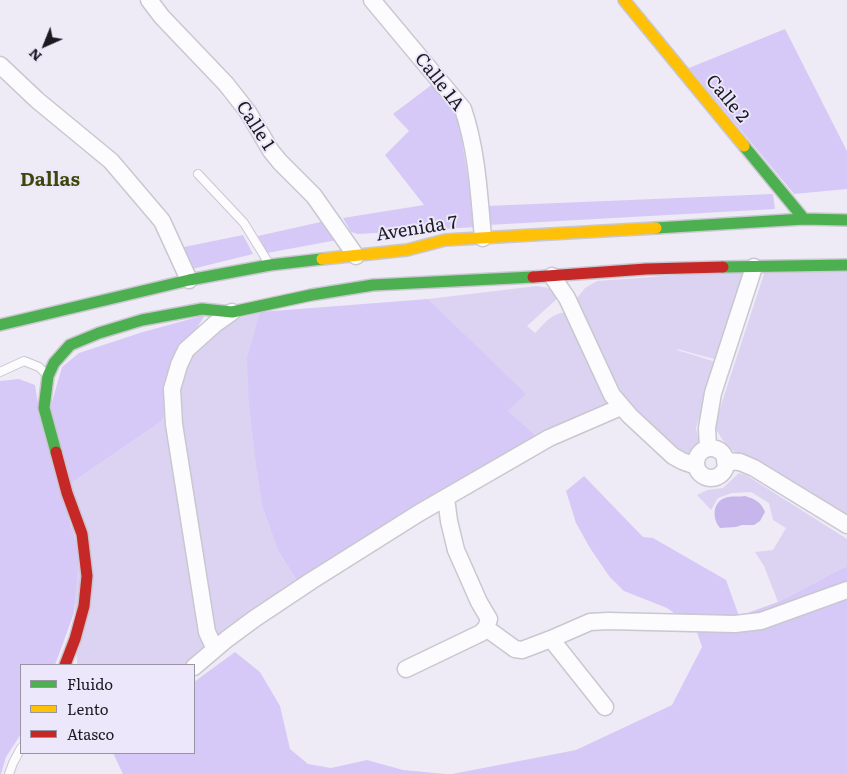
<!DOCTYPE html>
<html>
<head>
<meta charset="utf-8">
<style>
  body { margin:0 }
  #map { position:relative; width:847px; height:774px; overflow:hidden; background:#eeebf6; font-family:Literata,serif }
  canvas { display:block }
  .legend { position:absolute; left:20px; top:664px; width:175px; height:90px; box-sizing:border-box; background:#ece7fa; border:1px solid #9895a3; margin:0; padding:6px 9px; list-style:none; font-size:15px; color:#1b1a20 }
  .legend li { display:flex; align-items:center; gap:10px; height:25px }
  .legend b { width:25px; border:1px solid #9895a3 }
  .north { position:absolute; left:20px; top:20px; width:50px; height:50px; -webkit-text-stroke:4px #ece7fa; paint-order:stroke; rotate:224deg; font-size:14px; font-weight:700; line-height:20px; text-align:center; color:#1b1a20 }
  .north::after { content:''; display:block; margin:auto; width:18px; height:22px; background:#1b1a20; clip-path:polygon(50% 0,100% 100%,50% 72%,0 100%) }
</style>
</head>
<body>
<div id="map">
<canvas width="847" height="774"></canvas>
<ul class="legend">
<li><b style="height:6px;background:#4caf50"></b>Fluido</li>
<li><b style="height:6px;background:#ffc107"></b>Lento</li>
<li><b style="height:6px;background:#c62828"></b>Atasco</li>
</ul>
<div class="north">N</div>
</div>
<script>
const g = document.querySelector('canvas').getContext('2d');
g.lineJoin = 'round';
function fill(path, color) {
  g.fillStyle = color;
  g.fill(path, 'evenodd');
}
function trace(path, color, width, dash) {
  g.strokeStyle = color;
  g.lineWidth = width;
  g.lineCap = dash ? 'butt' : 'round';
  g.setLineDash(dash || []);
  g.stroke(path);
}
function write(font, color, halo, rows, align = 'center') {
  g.font = font + ' Literata,serif';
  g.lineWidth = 4;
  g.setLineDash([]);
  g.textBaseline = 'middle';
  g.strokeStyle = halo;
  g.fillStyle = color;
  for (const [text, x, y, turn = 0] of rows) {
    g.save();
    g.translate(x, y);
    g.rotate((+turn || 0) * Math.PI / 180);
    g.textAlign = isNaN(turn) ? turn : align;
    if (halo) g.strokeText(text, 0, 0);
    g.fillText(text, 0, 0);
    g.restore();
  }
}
const green = new Path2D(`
  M746,270l-11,28 -17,62 -41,-11v1l39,12 -20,66 4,16 -5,6 -8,5 -7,-1 -52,-51 -13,-22 -37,-74 -1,-9 8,-10 12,-7z
  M765,271l82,1v246l-110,-64 -11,-9 -11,-17 4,-17z
  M537,286c11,2 16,1 22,11l-32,29 8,7c11,-11 17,-21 34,-21l46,94 -77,31 -30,-26 17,-17 -97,-95z
  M260,312l3,197 15,42 22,34 -83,57 -19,-95 -20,-156 13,-38 41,-33z
  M167,411l39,239 -17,15h-112l-7,-181 92,-63z
  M739,473l7,2 101,64v27l-69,36 -14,-36 -9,-14 18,-2 13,-22 -13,-8 -4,-17 -18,-11 -19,1 -14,5 -7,12 -14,-15 10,-5 16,-2z`);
const forest = new Path2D(`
  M785,29l62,122v38l-53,5 -105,-126z
  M434,83l24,33 18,111 -118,7 -7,-2 -8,-14 81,-13 -39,-50 24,-24 -16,-17z
  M773,194l2,15 -287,16 -2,-19z
  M325,221l12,19 -70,13 -9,-17z
  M243,235l10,19 -69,17 -5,-23z
  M428,299l98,95 -18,17 30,26 -238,148 -22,-34 -15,-42 -7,-45 -7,-60 -2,-45 13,-47z
  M205,315l-22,35 -16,61 -5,10 -92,63 -20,-75 12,-42 17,-14 64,-21z
  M19,379l16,6 4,25 40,145 -5,58 -19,52h-34v69l-15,23 -5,17h-1v-393z
  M584,476l59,61 10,1 73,42 13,36 39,-14 69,-36v208h-395l124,-24 96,-45 30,-58 -6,-18 -29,-21 -43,-17 -15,-15 -19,-28 -14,-25 -10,-32z
  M235,652l25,20 20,34 10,43 18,15 23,4 36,-8 36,10 42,4h-322l-10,-21h81v-71z`);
const water = new Path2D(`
  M745,496c10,3 16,6 20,16l-5,9 -6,4h-12l-6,2 -16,1c-9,-11 -7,-28 8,-31 6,-1 12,0 17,-1z`);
const lane = new Path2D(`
  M198,174l46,49 24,39
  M0,372l24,-11 15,6 8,8
  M9,774l4,-11 8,-15`);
const street = new Path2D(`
  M149,0l13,17 64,67 22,28 23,39 9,11 34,34 42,60
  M372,0l91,109c14,41 16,85 20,129
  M0,65l37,35 74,61 51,60 27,59
  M552,276l15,22 45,97 18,21 43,40 9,5 14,5
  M708,448l-1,-20 6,-35 41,-126
  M696 463a15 15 0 1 1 30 0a15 15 0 1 1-30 0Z
  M725,461l15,1 14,6 93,57
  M486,628l29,21 7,1 29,-11 54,68
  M551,639l39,-17 18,-1 127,3 26,-3 86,-31
  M215,649l-8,-17 -33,-208 -2,-35 7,-24 7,-15 29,-26 17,-12
  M194,667l33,-28 27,-20 57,-38 108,-68 130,-75 72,-31
  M406,669l75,-36 5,-5 3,-9 -10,-17 -23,-52 -7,-29 -3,-23`);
const fast = new Path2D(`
  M744,146l60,73
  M656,228l148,-9 43,1
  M723,267l124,-2
  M0,325l189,-45 81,-15 52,-6
  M56,452l-12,-44 4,-32 6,-13 16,-18 29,-12 43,-13 60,-11 30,3 79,-17 62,-10 160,-8`);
const slow = new Path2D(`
  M624,0l120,146
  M322,259l85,-9 38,-10 211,-12`);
const jam = new Path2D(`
  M533,277l113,-8 77,-2
  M56,452l11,41 15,41 5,42 -3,30 -9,33 -10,26`);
const streetNames = [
  ["Calle 1A",439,82,52],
  ["Calle 2",727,99,50],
  ["Calle 1",255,126,57],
  ["Avenida 7",417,229,-9]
];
const neighbourhoodNames = [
  ["Dallas",50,180]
];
fill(green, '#dcd3f3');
fill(forest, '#d6c9f7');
fill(water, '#c6b6ec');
trace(lane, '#c9c7cf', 10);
trace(street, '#c9c7cf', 19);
trace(fast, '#c9c7cf', 14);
trace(slow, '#c9c7cf', 14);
trace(jam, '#c9c7cf', 14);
trace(lane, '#fcfcfe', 8);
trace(street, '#fcfcfe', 16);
trace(fast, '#4caf50', 11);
trace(slow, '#ffc107', 11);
trace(jam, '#c62828', 11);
write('18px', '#1b1a20', '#ece7fa', streetNames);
write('bold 19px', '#3e460a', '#ece7fa', neighbourhoodNames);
</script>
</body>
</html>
